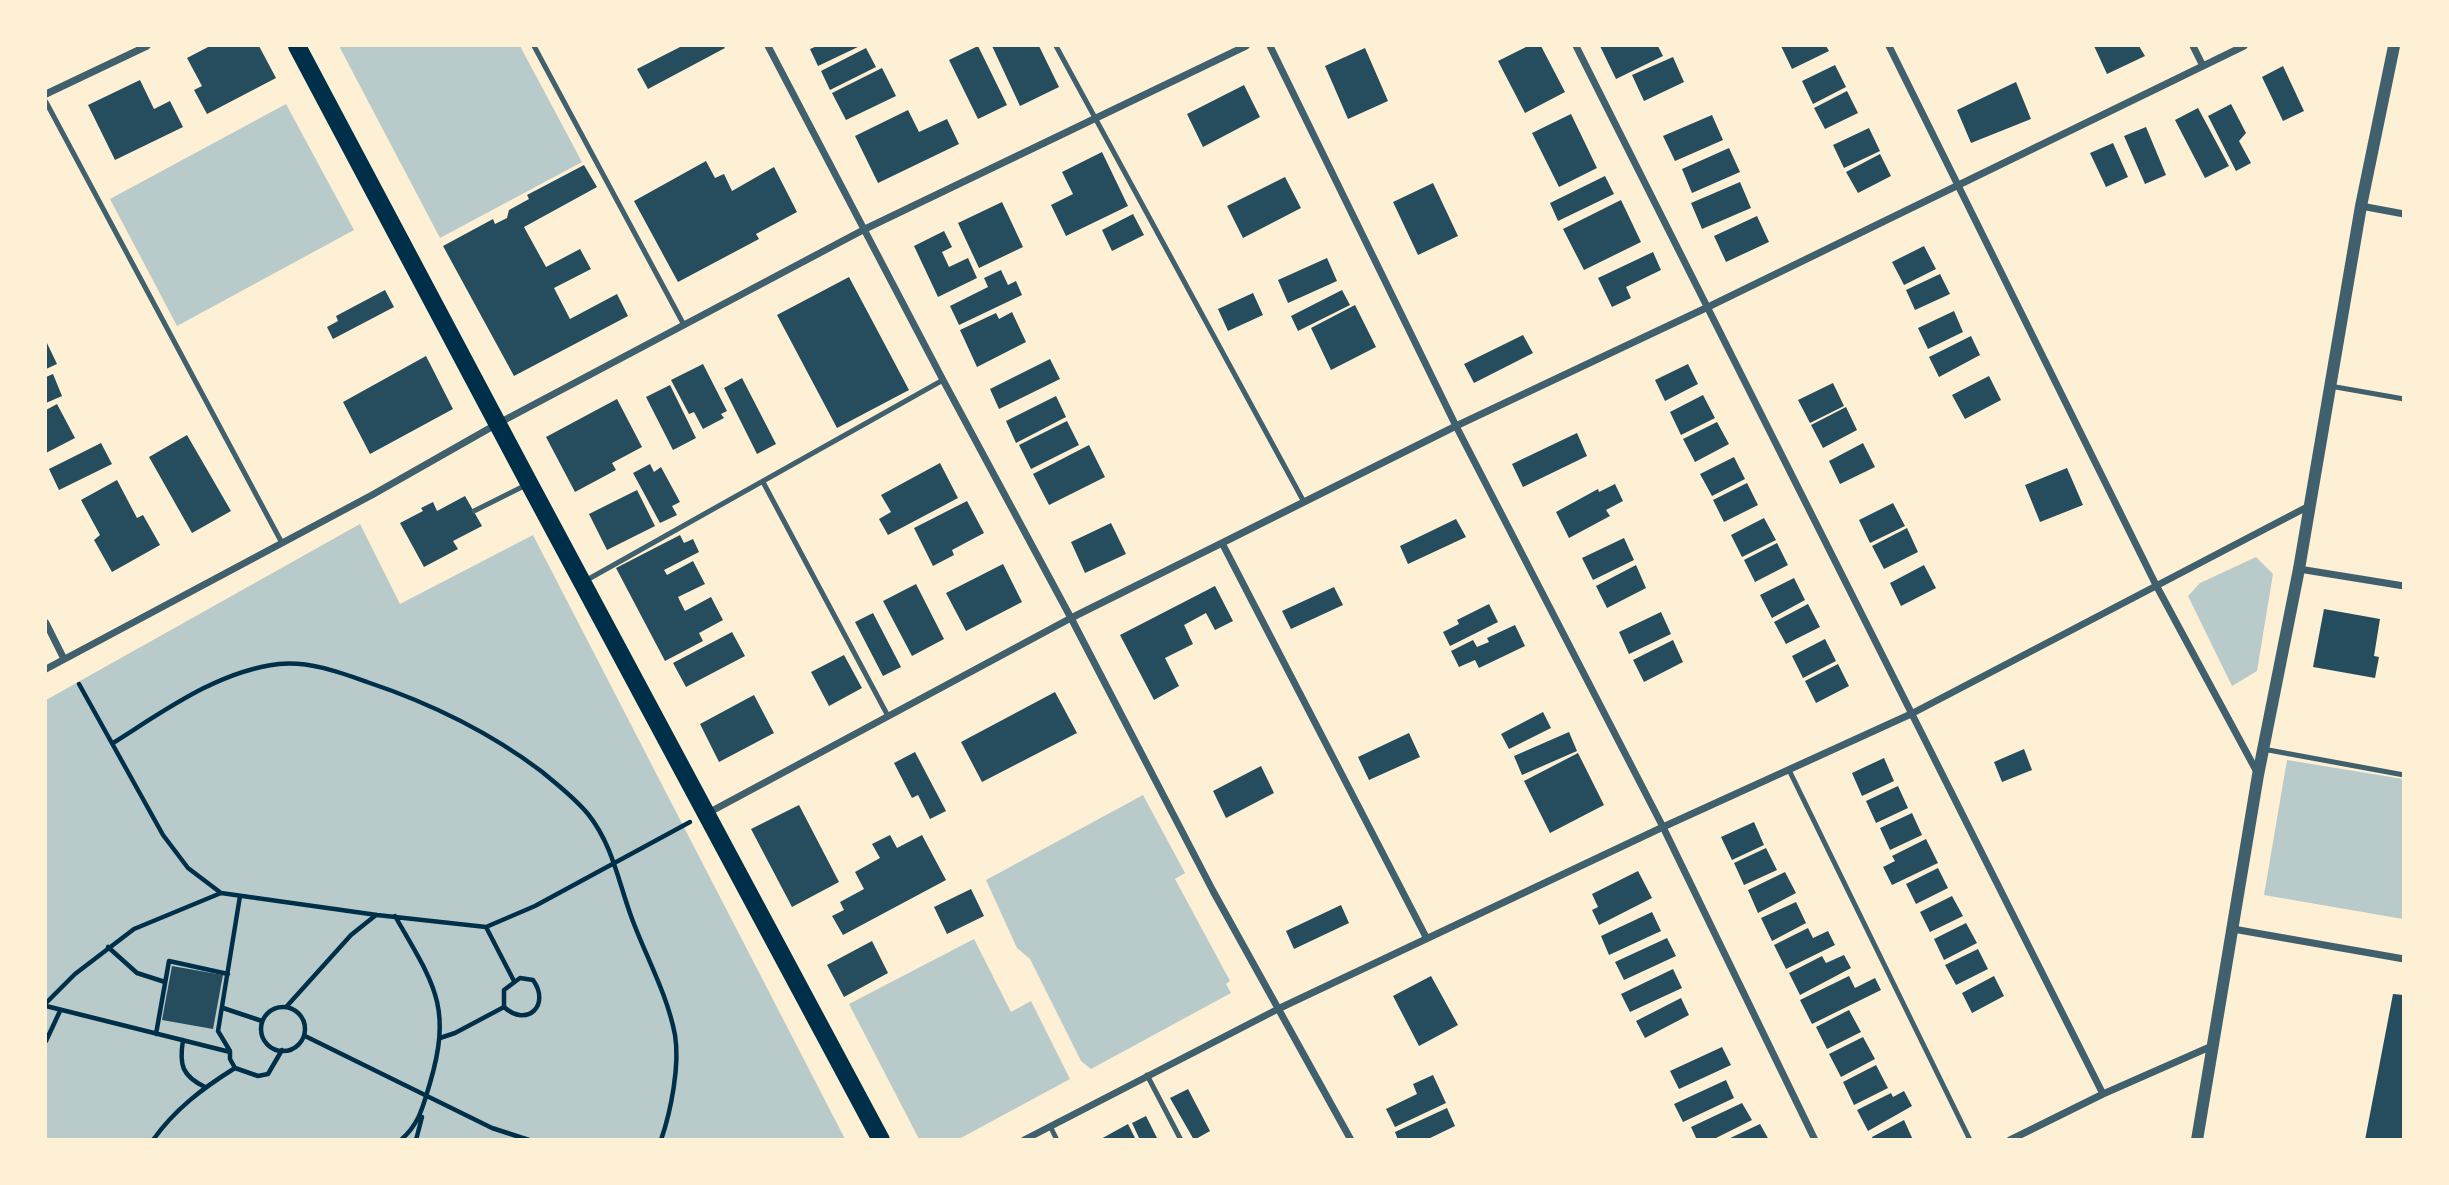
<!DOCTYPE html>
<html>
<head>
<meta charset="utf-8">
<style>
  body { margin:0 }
  #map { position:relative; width:2449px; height:1185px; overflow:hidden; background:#fdf0d5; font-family:Mulish,sans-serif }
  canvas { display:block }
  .frame { position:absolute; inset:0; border:47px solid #fdf0d5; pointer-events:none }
</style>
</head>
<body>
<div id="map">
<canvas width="2449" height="1185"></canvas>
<div class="frame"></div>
</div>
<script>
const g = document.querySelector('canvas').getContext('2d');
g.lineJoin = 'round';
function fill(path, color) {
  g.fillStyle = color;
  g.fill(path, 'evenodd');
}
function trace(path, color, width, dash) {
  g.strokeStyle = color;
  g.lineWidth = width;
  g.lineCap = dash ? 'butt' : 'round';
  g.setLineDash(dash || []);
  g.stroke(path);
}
const green = new Path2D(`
  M339,46h181l62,116 -142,76z
  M286,104l68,126 -177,96 -67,-127z
  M360,524l40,80 133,-69 312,604h-799v-439z
  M2256,557l17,17 -16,97 -25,15 -44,-90 12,-13z
  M2287,760l116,19v140l-139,-24z
  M1143,795l42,78 -10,6 55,102 -4,3 5,9 -140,76 -10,-8 -51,-102 -13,-11 -31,-68z
  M974,939l37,73 20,-11 39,78 -111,60h-40l-70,-135z`);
const building = new Path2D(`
  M210,46h49l17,32 -69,36 -13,-24 8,-4 -15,-28z
  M682,46h41l2,2 -77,41 -11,-20z
  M817,46h43l-42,20 -8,-17z
  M978,46l29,59 -29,14 -29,-59z
  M992,46h47l20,41 -39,19z
  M1528,46h13l24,46 -40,21 -27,-52z
  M1600,46h58l5,10 -47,23z
  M1781,46h45l3,5 -37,18z
  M2094,46h45l6,10 -38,18z
  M866,48l10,19 -46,23 -9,-19z
  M1365,48l23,53 -40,18 -23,-53z
  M1673,57l11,25 -40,19 -12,-26z
  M1835,65l11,22 -33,17 -11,-23z
  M2283,66l21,45 -21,10 -21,-44z
  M882,68l14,28 -50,24 -14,-27z
  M140,80l14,29 16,-8 13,26 -68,33 -27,-55z
  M2016,82l15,37 -60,24 -14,-33z
  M1244,85l16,32 -57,30 -16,-33z
  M1847,91l11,22 -33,16 -11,-21z
  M2231,104l15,29 -7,8 12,22 -15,8 -28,-55z
  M2198,108l31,58 -24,12 -30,-58z
  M908,110l11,22 28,-13 12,25 -81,39 -23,-47z
  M1571,114l26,54 -38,19 -27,-54z
  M1712,115l11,25 -48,21 -12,-25z
  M2146,127l20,48 -21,9 -21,-48z
  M1869,128l11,23 -36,17 -11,-23z
  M2113,143l15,34 -22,10 -16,-34z
  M1729,148l11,24 -48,21 -10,-24z
  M1102,152l26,54 -62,30 -15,-31 22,-11 -11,-22z
  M1880,154l11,22 -33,17 -12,-21z
  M706,161l9,17 9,-4 8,17 42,-24 23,45 -41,22 3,5 -81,43 -44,-81z
  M584,165l13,22 -73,40 22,40 34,-18 11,20 -37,19 16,31 47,-25 11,22 -114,60 -71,-130 50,-27 2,5 12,-6 2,-8 20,-11 -2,-4z
  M1605,176l9,18 -56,27 -8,-18z
  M1285,177l16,31 -58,30 -16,-32z
  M1740,182l11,26 -49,21 -11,-26z
  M1433,183l25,53 -40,19 -25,-53z
  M1621,200l20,42 -57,28 -21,-41z
  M1002,202l21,45 -44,21 -21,-45z
  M1133,214l11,21 -32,16 -10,-21z
  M1757,216l12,26 -43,20 -12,-26z
  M944,231l8,16 -10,5 7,15 19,-9 9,20 -39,19 -24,-51z
  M1924,246l12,23 -32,16 -12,-23z
  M1653,252l8,18 -35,17 5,11 -19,9 -14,-29z
  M1327,258l10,23 -49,22 -10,-23z
  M1001,270l7,15 8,-4 6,14 -63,30 -9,-19 38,-19 -4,-9z
  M1940,274l10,20 -35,16 -9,-20z
  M849,277l60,113 -72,38 -60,-113z
  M385,290l9,17 -61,32 -6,-12 11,-6 -2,-5z
  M1342,290l8,15 -52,26 -7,-15z
  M1253,293l10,22 -35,16 -10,-22z
  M1355,305l21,42 -45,23 -20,-42z
  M1954,311l9,21 -35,17 -10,-21z
  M1012,312l14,30 -49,25 -17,-37 36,-17 3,6z
  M1523,335l10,18 -59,30 -10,-19z
  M1971,336l9,19 -41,22 -10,-20z
  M46,341l11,23 -11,5z
  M426,356l27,53 -83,45 -27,-52z
  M1050,359l10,20 -61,30 -9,-20z
  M703,364l24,47 -6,3 3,4 -21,11 -9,-17 -5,2 -18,-34z
  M1688,364l10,20 -33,17 -10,-21z
  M53,374l9,22 -16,7v-26z
  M1989,376l12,24 -36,19 -13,-24z
  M742,378l34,66 -19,10 -33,-66z
  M1833,383l11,23 -34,17 -12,-23z
  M670,385l26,53 -23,12 -27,-53z
  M1703,395l12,23 -34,17 -11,-23z
  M1056,396l10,21 -50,26 -10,-22z
  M617,399l25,48 -30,16 4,7 -41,22 -29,-55z
  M57,404l18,34 -29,15v-43z
  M1846,407l11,23 -34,18 -12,-23z
  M1067,421l12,24 -48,24 -12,-24z
  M1717,422l12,22 -34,18 -12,-23z
  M1577,433l10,23 -64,31 -11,-23z
  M187,435l44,76 -39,22 -43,-76z
  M101,443l11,21 -53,26 -10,-21z
  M1863,443l12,24 -35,17 -11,-23z
  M1089,445l16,32 -56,28 -16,-31z
  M1734,457l11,22 -33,17 -12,-22z
  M940,463l18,35 -70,37 -9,-16 12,-7 -10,-17z
  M650,464l4,8 7,-5 19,35 -8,4 5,9 -17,8 -27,-50z
  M2067,468l16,37 -43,17 -15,-37z
  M117,480l20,38 6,-3 17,30 -48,27 -18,-32 6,-5 -19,-35z
  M1747,483l11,22 -34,17 -11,-22z
  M1615,484l8,17 -17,9 4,6 -41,22 -13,-26 42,-23 1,3z
  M637,490l18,36 -48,24 -18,-36z
  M465,496l17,30 -29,15 5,8 -34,18 -24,-44 23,-12 -2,-3 12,-6 4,9z
  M967,501l17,32 -32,17 2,5 -21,11 -19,-38z
  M1893,503l12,23 -35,17 -11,-23z
  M1764,518l12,22 -34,17 -11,-22z
  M1456,519l10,18 -58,27 -8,-18z
  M1111,523l15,31 -41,19 -14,-31z
  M1907,528l11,24 -34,17 -12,-23z
  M680,535l4,8 9,-4 6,13 -35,18 3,5 26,-14 12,23 -27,13 7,14 26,-14 12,23 -24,13 4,8 -38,20 -49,-93z
  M1624,538l10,22 -41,20 -11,-22z
  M1777,543l11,22 -33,17 -11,-22z
  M1003,564l19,38 -56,29 -20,-38z
  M1636,565l10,23 -39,20 -11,-22z
  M1924,565l12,23 -35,18 -11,-23z
  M1794,578l11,22 -33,18 -12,-23z
  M916,584l28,55 -32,17 -29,-55z
  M1215,586l18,35 -18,9 -9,-17 -22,12 9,19 -28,14 14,28 -25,14 -34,-65z
  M1334,587l9,18 -52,24 -9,-18z
  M1489,604l9,18 -48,24 -7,-14 16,-8 -2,-4z
  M1808,604l12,23 -34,17 -12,-22z
  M2324,609l56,10 -6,37 5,1 -4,21 -62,-11z
  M1661,612l10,22 -42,20 -10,-22z
  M873,613l28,54 -18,9 -28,-54z
  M1515,625l10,21 -46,22 -4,-8 -16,7 -8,-16 22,-11 4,7 12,-5 -2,-4z
  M732,632l13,24 -59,31 -13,-24z
  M1825,639l11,22 -33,17 -11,-22z
  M1673,640l10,22 -39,20 -11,-22z
  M844,655l18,33 -33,18 -18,-34z
  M1838,664l11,22 -33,17 -11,-22z
  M1055,692l22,41 -95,49 -21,-40z
  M754,695l20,38 -55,29 -19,-38z
  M1543,712l8,16 -42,21 -8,-15z
  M1569,732l8,19 -55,24 -8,-19z
  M1409,733l11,24 -51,23 -11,-23z
  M2024,749l8,21 -30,12 -8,-20z
  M915,752l31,59 -16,8 -12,-24 -6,3 -18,-35z
  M1578,753l26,52 -54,28 -26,-52z
  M1884,758l10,23 -32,15 -10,-23z
  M1261,766l13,27 -48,25 -13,-27z
  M1898,786l10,22 -32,15 -10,-22z
  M799,805l40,77 -47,25 -41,-78z
  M1912,813l10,22 -32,15 -10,-22z
  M1754,822l10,23 -32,15 -11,-23z
  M890,835l7,13 25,-13 24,45 -103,55 -11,-19 12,-6 -4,-8 24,-13 -9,-17 25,-14 -8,-14z
  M1926,839l12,24 -46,22 -9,-18 12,-6 -3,-5z
  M1766,848l11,22 -33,15 -10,-22z
  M1938,868l10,20 -32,16 -10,-20z
  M1638,871l14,27 -53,27 -7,-15 6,-3 -6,-13z
  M1785,872l11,21 -38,20 -10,-23z
  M971,889l13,27 -37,18 -13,-27z
  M1952,896l11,20 -33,16 -10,-20z
  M1796,902l10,21 -34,18 -11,-23z
  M1341,905l8,18 -55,26 -8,-18z
  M1652,912l9,19 -52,24 -8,-19z
  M1966,923l11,20 -33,17 -10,-21z
  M1808,928l5,10 15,-7 7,14 -49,24 -12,-24z
  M1667,938l9,18 -52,24 -9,-18z
  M872,941l16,32 -44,24 -17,-32z
  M1978,949l10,20 -32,16 -11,-20z
  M1844,955l7,13 -51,27 -11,-22 33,-17 4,7z
  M172,966l51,9 -10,54 -51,-9z
  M1673,969l9,19 -52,24 -9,-18z
  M1431,976l27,49 -39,21 -26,-50z
  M1849,976l6,12 20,-10 6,12 -69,34 -12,-24z
  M1994,976l10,20 -32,17 -10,-20z
  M2393,994l11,1v145h-39z
  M1681,998l8,17 -44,23 -9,-17z
  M1849,1010l12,22 -34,17 -11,-22z
  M1863,1037l12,22 -34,18 -12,-23z
  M1722,1047l9,18 -52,24 -9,-18z
  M1876,1065l12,23 -34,17 -11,-23z
  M1433,1075l13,28 -51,24 -9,-18 31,-15 -4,-10z
  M1726,1080l8,18 -51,24 -9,-18z
  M1188,1089l22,42 -16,9 -24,-42z
  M1904,1091l8,15 -44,25 -11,-21 34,-17 2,4z
  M1742,1103l10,17 -40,20h-15l-6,-13z
  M1447,1108l8,18 -29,14h-28l-3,-8z
  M1146,1116l12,24h-18l-8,-17z
  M1904,1120l9,20h-40l-1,-3z
  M1128,1124l8,16h-37z
  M1760,1124l9,16h-43z`);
const path = new Path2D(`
  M79,684l84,151 25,33 33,25 156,22 109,12 49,-21 155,-84
  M113,743c51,-32 105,-72 166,-79 30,-3 60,8 88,18 63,21 121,49 174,89 16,13 34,27 47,43 24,30 30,66 43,102 14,39 36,77 44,119 5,30 -4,76 -14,105
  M395,916c38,67 58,89 35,167 -7,23 -10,40 -29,57
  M486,927l28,54
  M108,947l29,26 28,9
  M46,1003l29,-29 59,-45 87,-36
  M46,1006l184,46v7l5,9
  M287,1006l64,-71 25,-20
  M261 1029a22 22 0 1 1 44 0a22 22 0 1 1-44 0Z
  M223,1008l39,13
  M156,1034l13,-73 59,13
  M305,1036l187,92 37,12
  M440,1038l15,-5 49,-26c23,21 47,-2 29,-27l-13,-2 -16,12v17
  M183,1040c-4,25 -1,36 22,47
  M46,1041l14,-30
  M230,1051l-12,-20 22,-135
  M153,1140c22,-31 50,-52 82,-72l23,8 10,-2 14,-24
  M416,1140l6,-23`);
const service = new Path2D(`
  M534,46l150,279
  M1056,46l248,456
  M46,102l236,441
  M2330,386l74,13
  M763,482l125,234
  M474,511l52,-26
  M585,581l358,-201
  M2263,749l141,26
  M1789,770l181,370
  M1147,1075l34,65
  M1050,1126l7,14`);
const minor = new Path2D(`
  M768,46l175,334 128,238 142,273 138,249
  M1270,46l186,380 207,401 152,313
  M1576,46l527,1048
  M1889,46l267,539 101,187
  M2193,46l10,20
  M46,94l101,-48
  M2361,206l43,8
  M1222,543l204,394
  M2299,569l105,17
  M46,623l18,36
  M46,669l326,-174 125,-71 368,-195 381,-183
  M708,813l363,-195 151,-75 234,-117 252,-119 536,-261
  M2233,929l171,30
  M1024,1140l256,-132 383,-181 248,-113 398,-208
  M2010,1140l93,-46 109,-48`);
const tertiary = new Path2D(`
  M2197,1140l61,-365 41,-206 62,-363 33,-160`);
const primary = new Path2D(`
  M297,46l232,437 352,657`);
fill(green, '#b9caca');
fill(building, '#264d5e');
trace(path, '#003049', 4.5);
trace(service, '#3f606c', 5);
trace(minor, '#3f606c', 7);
trace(tertiary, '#3f606c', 12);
trace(primary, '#003049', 18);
</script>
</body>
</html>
